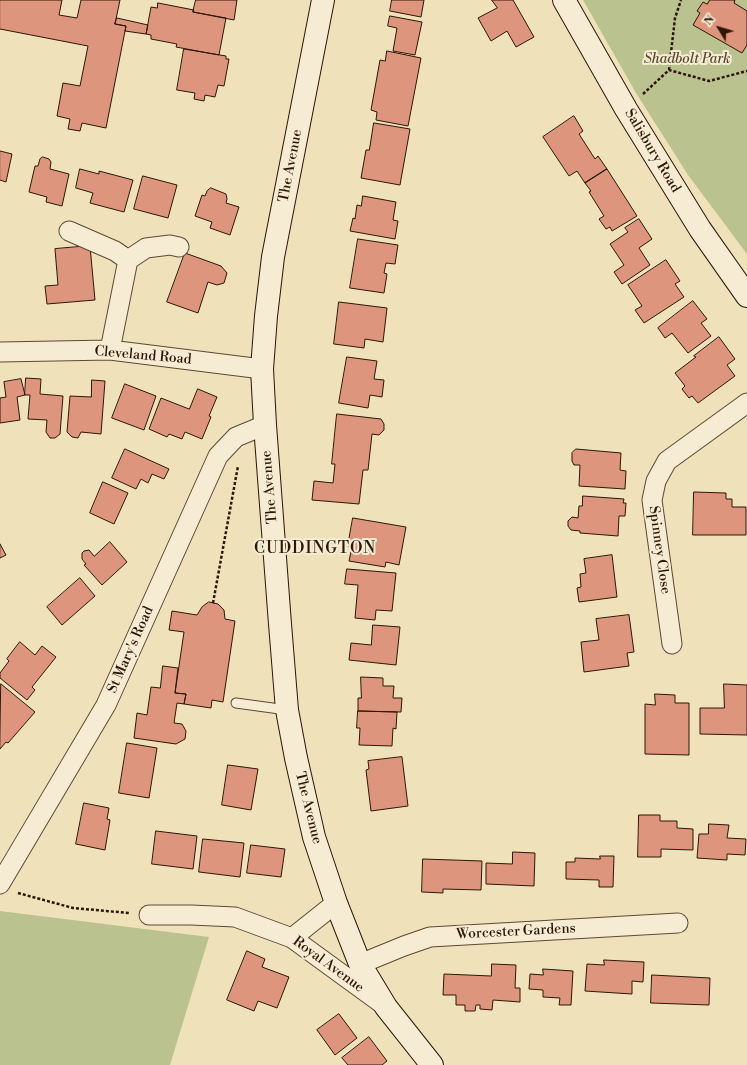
<!DOCTYPE html>
<html>
<head>
<meta charset="utf-8">
<style>
  body { margin:0 }
  #map { position:relative; width:747px; height:1065px; overflow:hidden; background:#efe2bb; font-family:"Libre Bodoni",serif }
  canvas { display:block }
  .north { position:absolute; left:699px; top:8px; width:40px; height:40px; -webkit-text-stroke:3px #f5ecd3; paint-order:stroke; rotate:308deg; font-size:11px; font-weight:700; line-height:16px; text-align:center; color:#2d1606 }
  .north::after { content:''; display:block; margin:auto; width:14px; height:18px; background:#2d1606; clip-path:polygon(50% 0,100% 100%,50% 72%,0 100%) }
</style>
</head>
<body>
<div id="map">
<canvas width="747" height="1065"></canvas>
<div class="north">N</div>
</div>
<script>
const g = document.querySelector('canvas').getContext('2d');
g.lineJoin = 'round';
function fill(path, color) {
  g.fillStyle = color;
  g.fill(path, 'evenodd');
}
function trace(path, color, width, dash) {
  g.strokeStyle = color;
  g.lineWidth = width;
  g.lineCap = dash ? 'butt' : 'round';
  g.setLineDash(dash || []);
  g.stroke(path);
}
function write(font, color, halo, rows, align = 'center') {
  g.font = font + ' "Libre Bodoni",serif';
  g.lineWidth = 4;
  g.setLineDash([]);
  g.textBaseline = 'middle';
  g.strokeStyle = halo;
  g.fillStyle = color;
  for (const [text, x, y, turn = 0] of rows) {
    g.save();
    g.translate(x, y);
    g.rotate((+turn || 0) * Math.PI / 180);
    g.textAlign = isNaN(turn) ? turn : align;
    if (halo) g.strokeText(text, 0, 0);
    g.fillText(text, 0, 0);
    g.restore();
  }
}
const green = new Path2D(`
  M583,0h164v254l-59,-79 -52,-82z
  M0,911l209,26 -39,128h-170z`);
const building = new Path2D(`
  M0,0h62l-3,15 18,3 4,-18h39l-5,24 11,2 -20,102 -24,-5 -2,8 -12,-2 2,-10 -13,-3 6,-33 17,3 8,-40 -88,-17z
  M196,0h41l-3,20 -41,-8z
  M392,0h32l-3,17 -31,-6z
  M492,0h21l21,37 -18,10 -9,-16 -16,10 -13,-23 19,-10z
  M710,0h25l-1,3 13,8v34l-5,8 -49,-28 7,-12 -3,-2 6,-9 4,2z
  M158,3l36,7 -1,2 33,6 -7,37 -43,-8 1,-3 -26,-5v-4l-5,-1 5,-27 6,1z
  M390,16l32,6 -7,33 -22,-4 4,-23 -9,-2z
  M117,18l31,7 -2,9 -21,-3 1,-5 -11,-2z
  M184,49l42,7v3h3l-5,27 -6,-1 -3,12 -10,-2 -1,6 -10,-2 1,-6 -18,-3z
  M387,51l34,7 -13,68 -32,-6 1,-8 -6,-2 9,-50 5,1z
  M574,116l9,15 -4,3 16,25 3,-3 9,13 -22,14 -8,-12 -8,5 -26,-39z
  M374,123l36,6 -10,56 -39,-7 5,-28h3z
  M0,151l12,3 -6,28 -6,-2z
  M43,157l6,2 2,3 -1,7 19,5 -7,32 -16,-4 1,-5 -18,-5 6,-26h3l2,-7z
  M80,169l19,5v-3l34,9 -9,32 -34,-9 3,-10 -17,-5z
  M607,169l30,47 -25,15 -2,-4 -4,2 -7,-10 5,-3 -15,-24 2,-1 -6,-8z
  M143,176l34,9 -9,33 -34,-9z
  M211,188l15,6 1,5 -1,4 13,4 -9,28 -20,-7 2,-6 -17,-6 7,-21 3,1 2,-5z
  M363,196l33,6 -3,18 5,1 -3,18 -45,-8 3,-13 2,1 2,-14 4,1z
  M639,219l13,20 -13,9 11,17 -28,19 -8,-12 10,-7 -14,-21 18,-12 -3,-4z
  M358,239l40,6 -3,19 -9,-1 -2,10 3,1 -3,19 -34,-5z
  M90,246l5,54 -48,4 -2,-18 13,-1 -3,-36z
  M185,253l36,13 6,7 -3,10 -7,2 -9,-3 -10,31 -31,-11z
  M666,260l14,21 -5,3 9,13 -40,26 -9,-13 7,-4 -14,-21z
  M693,301l14,18 -6,4 10,13 -23,17 -16,-20 -7,5 -7,-10z
  M339,302l48,6 -4,34 -18,-3 -1,9 -30,-4z
  M719,337l16,22 -8,6 8,11 -37,27 -6,-7 -3,2 -7,-9 3,-3 -10,-13 21,-16 -2,-1z
  M347,357l30,4 -3,18 10,1 -2,17 -12,-2 -2,13 -29,-5z
  M26,378l15,1 -1,15 23,2 -3,38 -5,4h-5l-4,-6 1,-12 -19,-1 2,-24h-5z
  M21,379l4,16 -8,2 3,23 -20,3v-25l6,-1 -2,-15z
  M92,380l13,1 -4,53 -20,-2 -3,6 -6,-1 -5,-5 3,-36 21,1z
  M125,384l31,12 -12,34 -32,-12z
  M198,389l19,8 -8,19 2,1 -9,22 -17,-7 -3,7 -13,-5 -2,3 -18,-8 12,-31 28,11z
  M337,414l44,5 3,5v6l-5,5 -7,-1 -4,36h-5l-4,34 -47,-4 2,-19 19,2 2,-19h-3z
  M125,449l44,20 -5,10 -12,-5 -4,9 -7,-4 -5,10 -24,-11z
  M576,449l45,4 -1,17 6,1 -1,18 -46,-3 1,-21h-6l-2,-4v-8z
  M103,482l25,11 -14,31 -24,-11z
  M694,492l32,1v6h6v8h14v28h-53z
  M583,496l41,3 -1,4h3l-1,13h-6l-1,20 -38,-3v-2l-9,-1 -3,-4v-5l4,-4 6,1 1,-12h3z
  M353,518l53,9 -7,38 -13,-3 -1,5 -36,-6 3,-14 -4,-1z
  M110,542l17,20 -25,23 -18,-20 2,-1 -4,-5v-6l2,-2 5,-1 5,6z
  M0,544l6,11 -6,3z
  M612,555l5,42 -38,5 -2,-14 4,-1 -1,-13 6,-1 -2,-14z
  M347,569l49,4 -4,38 -16,-1 -1,10 -20,-2 3,-33 -13,-1z
  M80,578l15,18 -33,29 -15,-18z
  M209,602l9,2 6,6 1,9 10,2 -12,81 -11,-2 -1,8 -27,-4 2,-10 -11,-1 9,-61 -15,-2 3,-19 25,4 5,-8z
  M629,615l5,37 -7,1 2,13 -45,6 -3,-30 18,-2 -3,-21z
  M373,625l27,2 -4,38 -47,-5 2,-17 20,2z
  M20,642l15,13 7,-9 14,11 -24,30 3,3 -8,10 -27,-22v-5l9,-12 -2,-2z
  M163,666l15,2 -3,25 11,1 -2,10 -7,-1 -3,20 8,1 4,7 -1,8 -9,5 -42,-6 3,-25 10,2 4,-28 9,1z
  M361,677l22,1v8h11l-1,12h9l-1,14 -43,-1v-13h3z
  M1,684l34,28 -27,31 -2,-1 -6,7z
  M724,684l23,1v50l-47,-1v-26h24z
  M655,694l20,1v8h14v52l-44,-1v-50l10,1z
  M358,711l39,1 -1,17 -3,-1 -1,18 -33,-1 1,-17h-3z
  M127,743l30,5 -8,50 -30,-5z
  M402,757l6,49 -37,5 -5,-41 3,-1 -1,-8z
  M228,765l30,4 -7,41 -29,-5z
  M84,803l25,5 -2,11 3,1 -5,30 -29,-6z
  M639,815h21v6h17v7l16,1v21l-32,-1v8h-23z
  M709,824l20,1 -2,13 19,1 -1,16 -18,-1v6l-30,-2 2,-24h9z
  M156,831l41,5 -4,33 -41,-5z
  M203,839l41,4 -4,34 -41,-5z
  M251,845l34,4 -4,28 -34,-4z
  M513,852l22,1 -1,33 -48,-2v-21l26,1z
  M600,856h14l-1,31h-14v-7l-33,-1v-17h9v-4l25,1z
  M423,859l59,2 -1,29 -38,-1v4l-21,-1z
  M247,951l18,8 -3,8 27,10 -12,31 -19,-7 -4,10 -27,-11z
  M604,960l40,2 -1,20 -11,-1v13l-47,-3 2,-27 17,1z
  M492,964l24,1 -1,23h5v14l-27,-2 -1,10 -12,-1v-4h-4l-1,6h-10v-6h-9v-10h-13l1,-21 47,2z
  M543,969l30,2 -2,34h-12l1,-7 -17,-1v-7l-14,-1 1,-15 13,1z
  M652,975l58,3 -1,27 -58,-2z
  M339,1014l18,24 -22,17 -18,-25z
  M369,1037l18,24 -5,4h-34l-6,-7z`);
const path = new Path2D(`
  M669,70l6,-52 6,-18
  M643,94l26,-24 40,11 38,-10
  M213,603l25,-137
  M18,893l55,15 56,5`);
const lane = new Path2D(`
  M236,703l51,7`);
const street = new Path2D(`
  M69,231l46,20 13,9 -18,90
  M128,260l18,-12 24,-3 9,2
  M0,352l110,-2 152,19
  M672,644l-20,-144 4,-19 11,-20 80,-58
  M0,884l106,-179 112,-249 18,-19 29,-12
  M149,915h42l44,2 57,21 92,67
  M292,938l44,-35
  M360,964l44,-18 26,-9 248,-14`);
const secondary = new Path2D(`
  M323,0l-50,257 -7,59 -4,53 3,56 15,199 7,86 9,48 18,79 22,66 24,61 26,43 46,58
  M564,0l62,109 74,120 47,67`);
const parkNames = [
  ["Shadbolt Park",687,60]
];
const streetNames = [
  ["Salisbury Road",652,151,59],
  ["The Avenue",291,166,-79],
  ["Cleveland Road",143,356,5],
  ["The Avenue",270,487,-95],
  ["Spinney Close",659,550,82],
  ["St Mary's Road",131,650,-66],
  ["The Avenue",308,808,76],
  ["Worcester Gardens",516,932,-3],
  ["Royal Avenue",328,965,36]
];
const quarterNames = [
  ["CUDDINGTON",315,549]
];
fill(green, '#bac38f');
fill(building, '#de957d');
trace(building, '#2d1606', 1);
trace(lane, '#5e4933', 11);
trace(street, '#5e4933', 21);
trace(secondary, '#2d1606', 24);
trace(path, '#2d1606', 2.5, [3, 2]);
trace(lane, '#f5ecd3', 9);
trace(street, '#f5ecd3', 19);
trace(secondary, '#f5ecd3', 22);
write('italic 14px', '#574a2f', '#f5ecd3', parkNames);
write('14px', '#2d1606', '#f5ecd3', streetNames);
g.letterSpacing = '1px';
write('16px', '#2d1606', '#f5ecd3', quarterNames);
g.letterSpacing = '0px';
</script>
</body>
</html>
